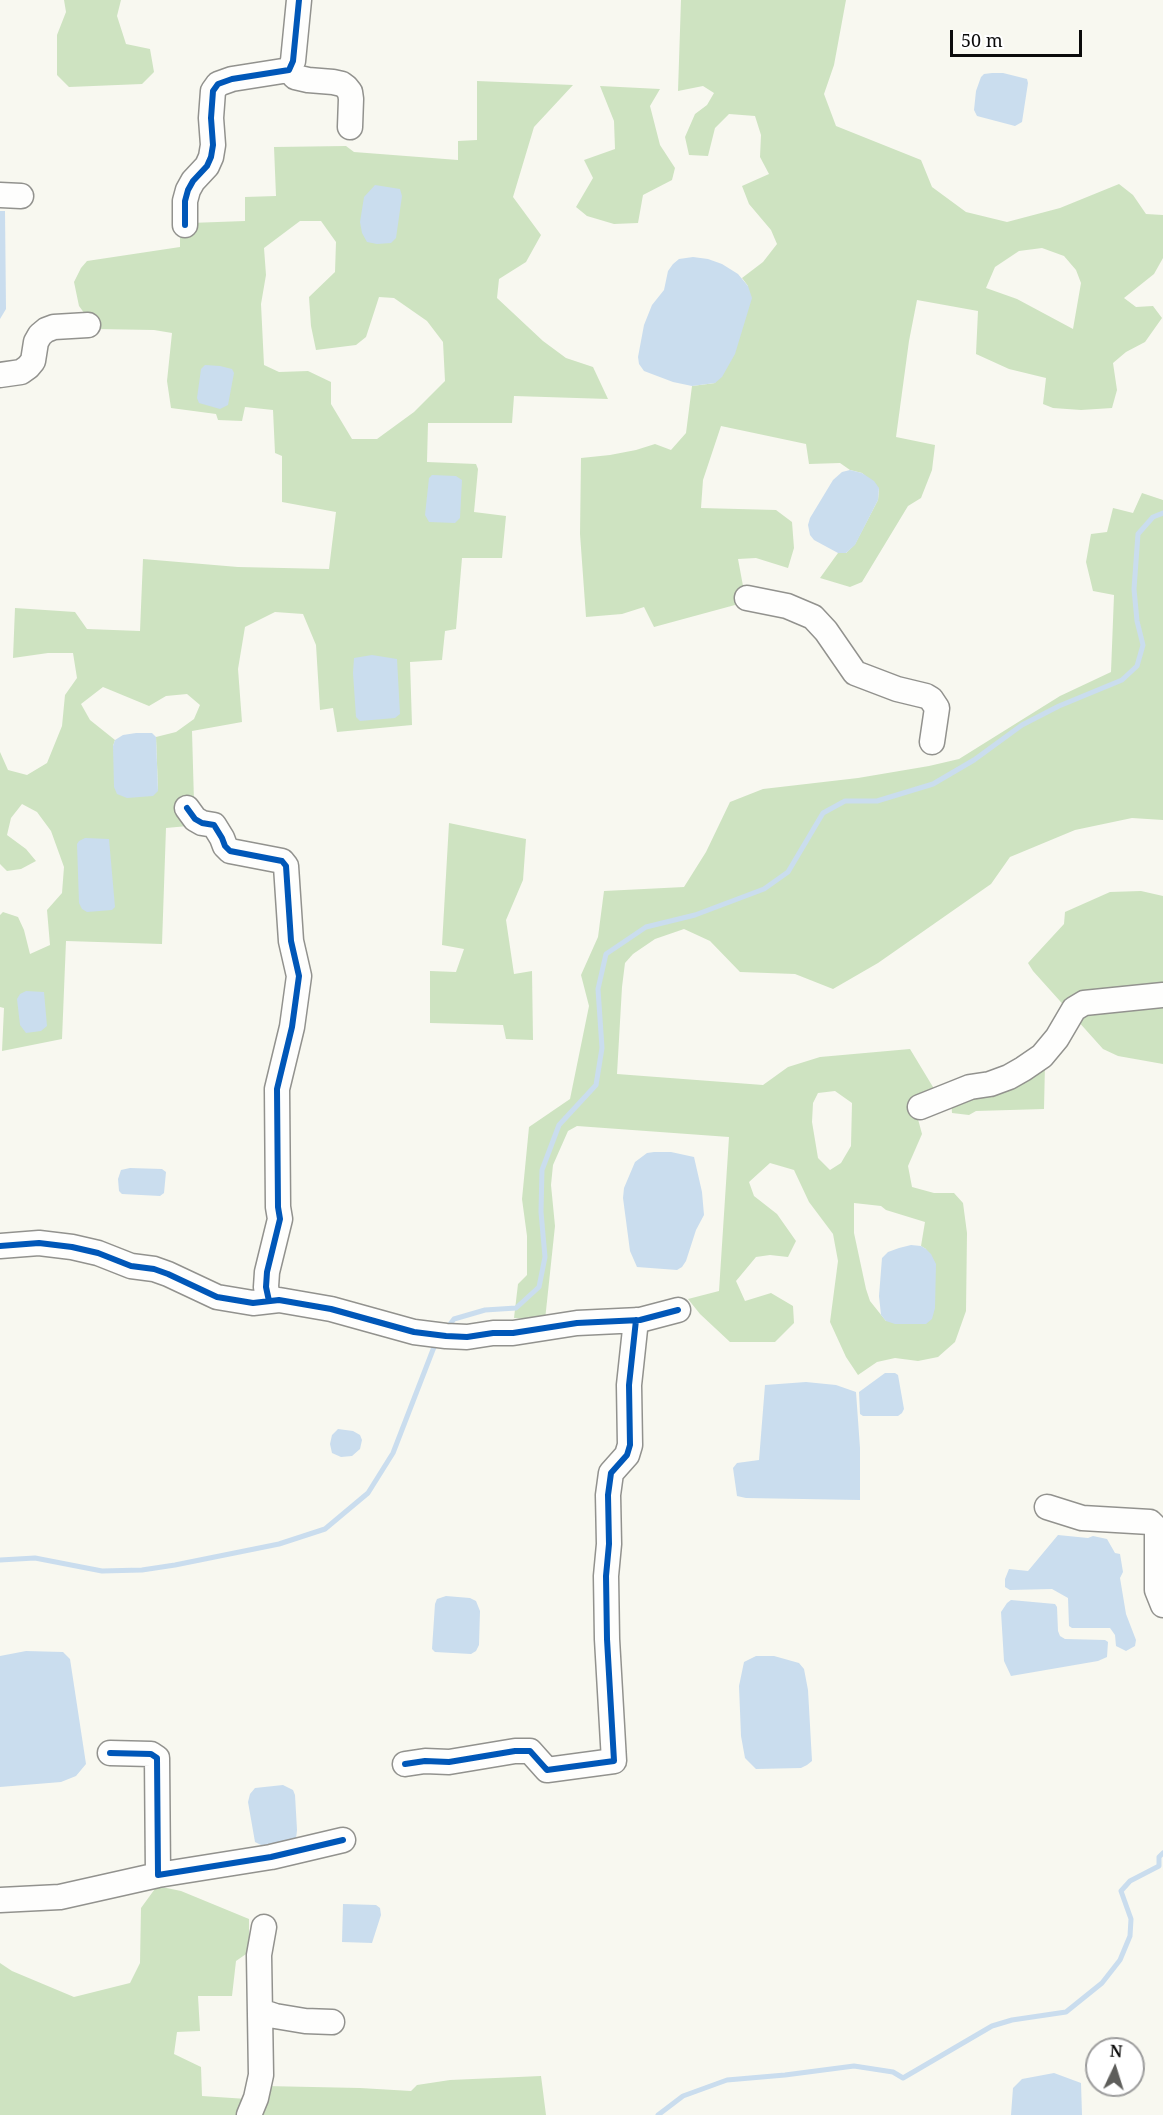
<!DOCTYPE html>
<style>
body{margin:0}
#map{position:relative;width:1163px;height:2115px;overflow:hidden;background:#f8f8f0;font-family:"Noto Serif",serif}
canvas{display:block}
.north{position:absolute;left:1085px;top:2037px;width:60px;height:60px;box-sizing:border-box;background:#fff;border:2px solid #9d9d9d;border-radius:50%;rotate:4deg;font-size:16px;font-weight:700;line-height:24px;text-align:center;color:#0b0b0b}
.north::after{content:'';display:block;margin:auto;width:21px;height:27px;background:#5e5e5b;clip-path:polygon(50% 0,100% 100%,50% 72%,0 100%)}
.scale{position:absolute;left:950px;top:30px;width:132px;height:27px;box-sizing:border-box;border:3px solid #0b0b0b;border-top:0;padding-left:8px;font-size:18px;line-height:21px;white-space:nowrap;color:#0b0b0b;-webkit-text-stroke:4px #fff;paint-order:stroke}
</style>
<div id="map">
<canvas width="1163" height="2115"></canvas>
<div class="north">N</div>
<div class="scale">50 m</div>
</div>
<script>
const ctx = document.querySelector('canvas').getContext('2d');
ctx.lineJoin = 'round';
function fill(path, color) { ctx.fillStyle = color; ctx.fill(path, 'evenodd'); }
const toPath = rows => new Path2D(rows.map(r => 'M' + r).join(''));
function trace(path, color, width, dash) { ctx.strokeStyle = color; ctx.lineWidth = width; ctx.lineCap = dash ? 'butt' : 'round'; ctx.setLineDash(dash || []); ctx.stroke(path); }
const forest = toPath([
 [64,0,121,0,117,16,126,44,150,49,154,72,142,84,69,87,57,75,57,35,66,12],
 [681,0,846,0,834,65,824,94,836,126,921,160,932,187,966,212,1007,222,1060,208,1119,184,1133,195,1146,214,1163,215,1163,258,1154,274,1124,298,1136,307,1153,306,1162,318,1145,342,1126,352,1113,363,1117,390,1112,408,1081,410,1053,408,1043,404,1046,378,1009,369,976,354,978,311,917,300,909,341,896,437,935,445,932,470,921,498,908,506,862,582,850,587,820,578,838,553,846,553,855,544,878,500,879,489,862,473,850,470,840,463,809,464,806,444,721,426,703,480,701,508,776,510,792,522,794,548,788,568,756,558,738,559,746,602,654,627,644,607,622,614,586,617,580,534,581,458,610,455,636,450,655,444,671,450,686,433,692,386,715,383,748,286,742,278,763,262,777,244,771,230,749,204,742,186,769,174,760,157,761,135,755,116,729,114,715,128,708,156,689,155,685,137,695,114,707,105,714,93,703,86,678,91],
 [1042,248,1064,256,1076,270,1081,283,1073,329,1017,299,986,288,995,267,1019,251],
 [477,81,573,85,534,127,513,197,541,235,526,262,499,279,497,298,543,341,566,358,593,367,608,399,514,396,512,423,428,423,427,462,476,464,478,469,474,512,506,516,502,558,462,558,456,629,445,631,442,660,410,662,412,725,337,732,333,708,320,710,316,645,303,614,275,612,245,627,238,669,242,722,192,731,194,802,188,826,166,828,162,944,66,941,62,1039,2,1051,4,1008,0,1007,0,915,3,912,18,917,24,930,30,954,50,945,47,910,62,893,64,867,51,831,37,812,22,804,11,818,7,835,26,849,36,861,21,869,7,871,0,864,0,752,8,770,27,775,47,763,62,726,65,695,77,678,73,653,48,653,13,658,15,608,75,612,87,629,140,631,143,559,238,567,329,569,336,512,282,502,282,456,275,453,273,410,245,407,242,421,218,420,216,414,171,408,167,381,172,333,154,330,96,329,79,306,74,282,81,268,87,261,180,247,180,229,190,223,245,221,245,197,276,196,274,147,346,146,354,152,458,160,458,141,477,140],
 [300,221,321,221,336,242,335,272,309,297,311,326,316,350,356,345,366,337,379,297,394,298,427,321,443,342,445,381,414,412,377,439,352,439,331,404,331,382,308,371,279,372,264,365,261,304,266,275,264,248],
 [103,687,149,706,166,696,187,694,200,705,194,719,176,732,156,737,158,790,113,746,115,740,90,720,81,704],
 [600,86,660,89,650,106,660,145,675,168,672,180,643,195,638,223,614,224,587,216,576,207,593,178,584,160,615,149,614,121],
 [1142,493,1163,500,1163,820,1132,818,1075,830,1010,857,991,884,878,963,833,989,795,974,740,972,710,941,684,929,655,939,633,954,625,963,622,987,617,1074,763,1085,788,1067,820,1057,910,1049,936,1092,915,1108,922,1134,908,1166,912,1187,934,1193,954,1193,963,1203,967,1233,966,1311,955,1342,938,1357,918,1361,895,1358,877,1362,858,1375,846,1357,830,1322,838,1261,833,1234,809,1202,794,1170,770,1163,749,1182,754,1196,777,1214,796,1241,788,1257,770,1255,756,1257,736,1281,745,1301,771,1293,793,1306,794,1323,775,1342,730,1342,700,1314,688,1299,719,1291,729,1137,577,1126,568,1131,553,1165,551,1185,555,1226,545,1320,514,1318,518,1284,527,1275,527,1236,522,1199,529,1127,570,1099,589,1006,581,975,598,937,604,891,684,887,706,852,730,802,763,789,858,778,929,766,959,759,1060,696,1111,672,1114,595,1093,591,1086,562,1091,534,1107,532,1113,508,1133,513],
 [835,1091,852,1103,851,1146,841,1163,830,1170,818,1158,812,1122,813,1103,818,1093],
 [854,1203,881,1206,886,1210,925,1222,921,1246,926,1249,886,1321,870,1301,866,1289,854,1233],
 [449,823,526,839,523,880,506,920,514,974,532,971,533,1040,506,1039,503,1025,430,1023,430,971,456,972,464,949,442,945],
 [1141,891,1163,896,1163,1064,1118,1056,1103,1049,1033,971,1028,963,1064,924,1065,912,1110,892],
 [1045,1064,1044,1109,976,1111,969,1115,952,1113,951,1100],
 [157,1886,181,1891,249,1919,249,1952,236,1961,232,1996,198,1996,200,2031,177,2032,174,2054,201,2067,202,2096,247,2099,265,2086,360,2088,411,2091,417,2085,450,2080,541,2076,546,2115,0,2115,0,1963,12,1971,74,1997,130,1983,140,1963,141,1908]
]);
const water = toPath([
 [992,73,1003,73,1027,79,1028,83,1022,122,1015,126,977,116,974,110,976,91,981,77,984,74],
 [375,185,400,189,402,196,396,238,391,243,377,244,367,242,362,233,360,222,364,197],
 [0,211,5,211,6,309,0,319],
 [693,257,708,259,722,264,738,274,748,286,752,298,735,354,722,377,715,383,692,386,673,382,644,371,639,364,638,357,644,325,652,305,664,290,668,271,673,264,679,259],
 [205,365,220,366,232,369,234,373,228,405,220,409,199,403,197,398,201,369],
 [850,470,862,473,874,481,879,488,878,500,855,545,846,553,838,553,814,540,810,535,808,525,810,518,833,480,842,472],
 [432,475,456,476,462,480,460,518,455,523,429,522,425,515,429,478],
 [372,655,397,659,400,714,395,718,360,721,356,717,353,673,354,658],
 [136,733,152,733,156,737,158,791,153,796,127,798,117,794,114,787,113,746,115,740,123,735],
 [85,838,109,839,115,907,112,910,87,912,82,909,79,903,77,844,79,841],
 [26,991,44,992,47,1026,41,1031,26,1033,20,1025,17,999,20,994],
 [654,1152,671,1152,694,1157,702,1192,704,1215,696,1230,686,1261,682,1267,677,1270,637,1267,630,1251,623,1198,624,1188,635,1162,647,1153],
 [130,1168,162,1169,166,1172,164,1193,160,1196,122,1194,119,1191,118,1179,121,1170],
 [911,1245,921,1246,926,1249,931,1254,936,1264,935,1308,932,1319,926,1324,895,1324,886,1321,881,1315,879,1296,882,1258,888,1252,899,1248],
 [885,1373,895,1373,898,1375,904,1409,902,1413,898,1416,863,1416,860,1414,859,1392],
 [806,1382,836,1385,856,1392,860,1448,860,1500,746,1498,737,1496,733,1468,737,1463,759,1460,765,1385],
 [338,1429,353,1431,360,1435,362,1440,360,1449,352,1456,341,1457,332,1453,330,1444,332,1435],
 [1058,1535,1088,1538,1093,1536,1107,1539,1115,1553,1120,1554,1123,1572,1120,1578,1126,1614,1136,1640,1135,1646,1126,1651,1116,1646,1115,1635,1110,1628,1072,1628,1069,1626,1068,1598,1052,1589,1010,1590,1005,1587,1005,1579,1009,1569,1028,1571],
 [446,1596,470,1598,476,1601,480,1611,479,1645,476,1651,471,1654,435,1652,432,1649,435,1604,437,1599],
 [1011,1600,1055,1604,1057,1607,1058,1631,1060,1636,1065,1639,1105,1640,1108,1642,1107,1657,1098,1661,1011,1676,1004,1661,1001,1612,1007,1603],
 [26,1651,63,1652,70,1659,86,1764,76,1776,61,1782,0,1787,0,1656],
 [756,1656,774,1656,799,1663,804,1669,808,1690,812,1761,807,1765,801,1768,756,1769,745,1758,741,1736,739,1686,744,1662],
 [283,1785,293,1790,295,1795,297,1830,296,1839,291,1842,263,1846,255,1842,248,1802,250,1794,255,1788],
 [343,1904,376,1905,380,1908,381,1915,372,1943,342,1942],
 [1054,2073,1081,2083,1082,2115,1011,2115,1013,2088,1022,2079]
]);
const stream = toPath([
 [447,1328,454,1319,485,1310,516,1308,539,1287,545,1257,541,1212,542,1170,559,1125,596,1085,602,1048,598,989,606,954,646,927,695,915,764,889,788,872,823,813,845,801,877,801,933,784,974,760,1022,725,1059,706,1122,680,1137,666,1143,645,1137,621,1134,589,1138,534,1153,517,1163,513],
 [0,1560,35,1558,102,1571,142,1570,175,1565,279,1544,325,1529,368,1493,393,1453,434,1347,438,1341],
 [658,2115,683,2096,727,2080,785,2075,854,2066,893,2072,903,2078,992,2026,1012,2020,1066,2012,1102,1983,1120,1960,1130,1936,1131,1919,1121,1891,1130,1881,1159,1866,1159,1857,1163,1853]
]);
const minor = toPath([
 [289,70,295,77,308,80,333,82,342,84,346,87,350,92,351,99,350,127],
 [0,195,21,196],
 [185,225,185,201,188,190,193,181,207,166,211,157,213,145,211,118,213,91,218,84,232,79,289,70,293,61,299,0],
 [0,375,21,372,28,367,33,361,36,342,40,335,46,330,54,327,88,325],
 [747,598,787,606,813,617,826,631,855,673,897,689,926,696,931,699,937,708,932,742],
 [187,808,195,819,202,823,214,825,222,838,225,846,230,851,282,861,286,866,291,941,299,976,292,1027,277,1089,278,1207,280,1219,267,1272,266,1287,269,1301],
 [920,1107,970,1087,990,1084,1009,1077,1023,1069,1042,1056,1057,1038,1074,1009,1084,1003,1163,995],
 [0,1246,39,1243,72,1247,98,1253,131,1266,154,1269,168,1274,217,1297,253,1303,279,1300,331,1309,414,1332,446,1336,467,1337,493,1333,513,1333,577,1323,640,1320,678,1310],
 [1047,1507,1082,1518,1150,1522,1157,1529,1157,1590,1163,1605],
 [110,1753,151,1754,157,1758,158,1875,271,1857,343,1840],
 [405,1764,425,1761,449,1762,515,1751,530,1751,547,1770,614,1761,607,1639,606,1576,609,1544,608,1495,611,1473,627,1455,630,1445,629,1385,636,1320],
 [0,1900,60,1897,158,1875],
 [260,2011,275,2016,305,2021,332,2022],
 [249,2115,256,2098,261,2075,259,1955,264,1927]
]);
const cycleway = toPath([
 [185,225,185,201,188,190,193,181,207,166,211,157,213,145,211,118,213,91,218,84,232,79,289,70,293,61,299,0],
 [187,808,195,819,202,823,214,825,222,838,225,846,230,851,282,861,286,866,291,941,299,976,292,1027,277,1089,278,1207,280,1219,267,1272,266,1287,269,1301],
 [0,1246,39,1243,72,1247,98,1253,131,1266,154,1269,168,1274,217,1297,253,1303,279,1300,331,1309,414,1332,446,1336,467,1337,493,1333,513,1333,577,1323,640,1320,678,1310],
 [110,1753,151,1754,157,1758,158,1875,271,1857,343,1840],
 [405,1764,425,1761,449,1762,515,1751,530,1751,547,1770,614,1761,607,1639,606,1576,609,1544,608,1495,611,1473,627,1455,630,1445,629,1385,636,1320]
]);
fill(forest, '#cee3c1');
fill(water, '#caddee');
trace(stream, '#caddee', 5);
trace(minor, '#92928e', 27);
trace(minor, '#fefefd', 24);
trace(cycleway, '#0057b8', 6);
</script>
